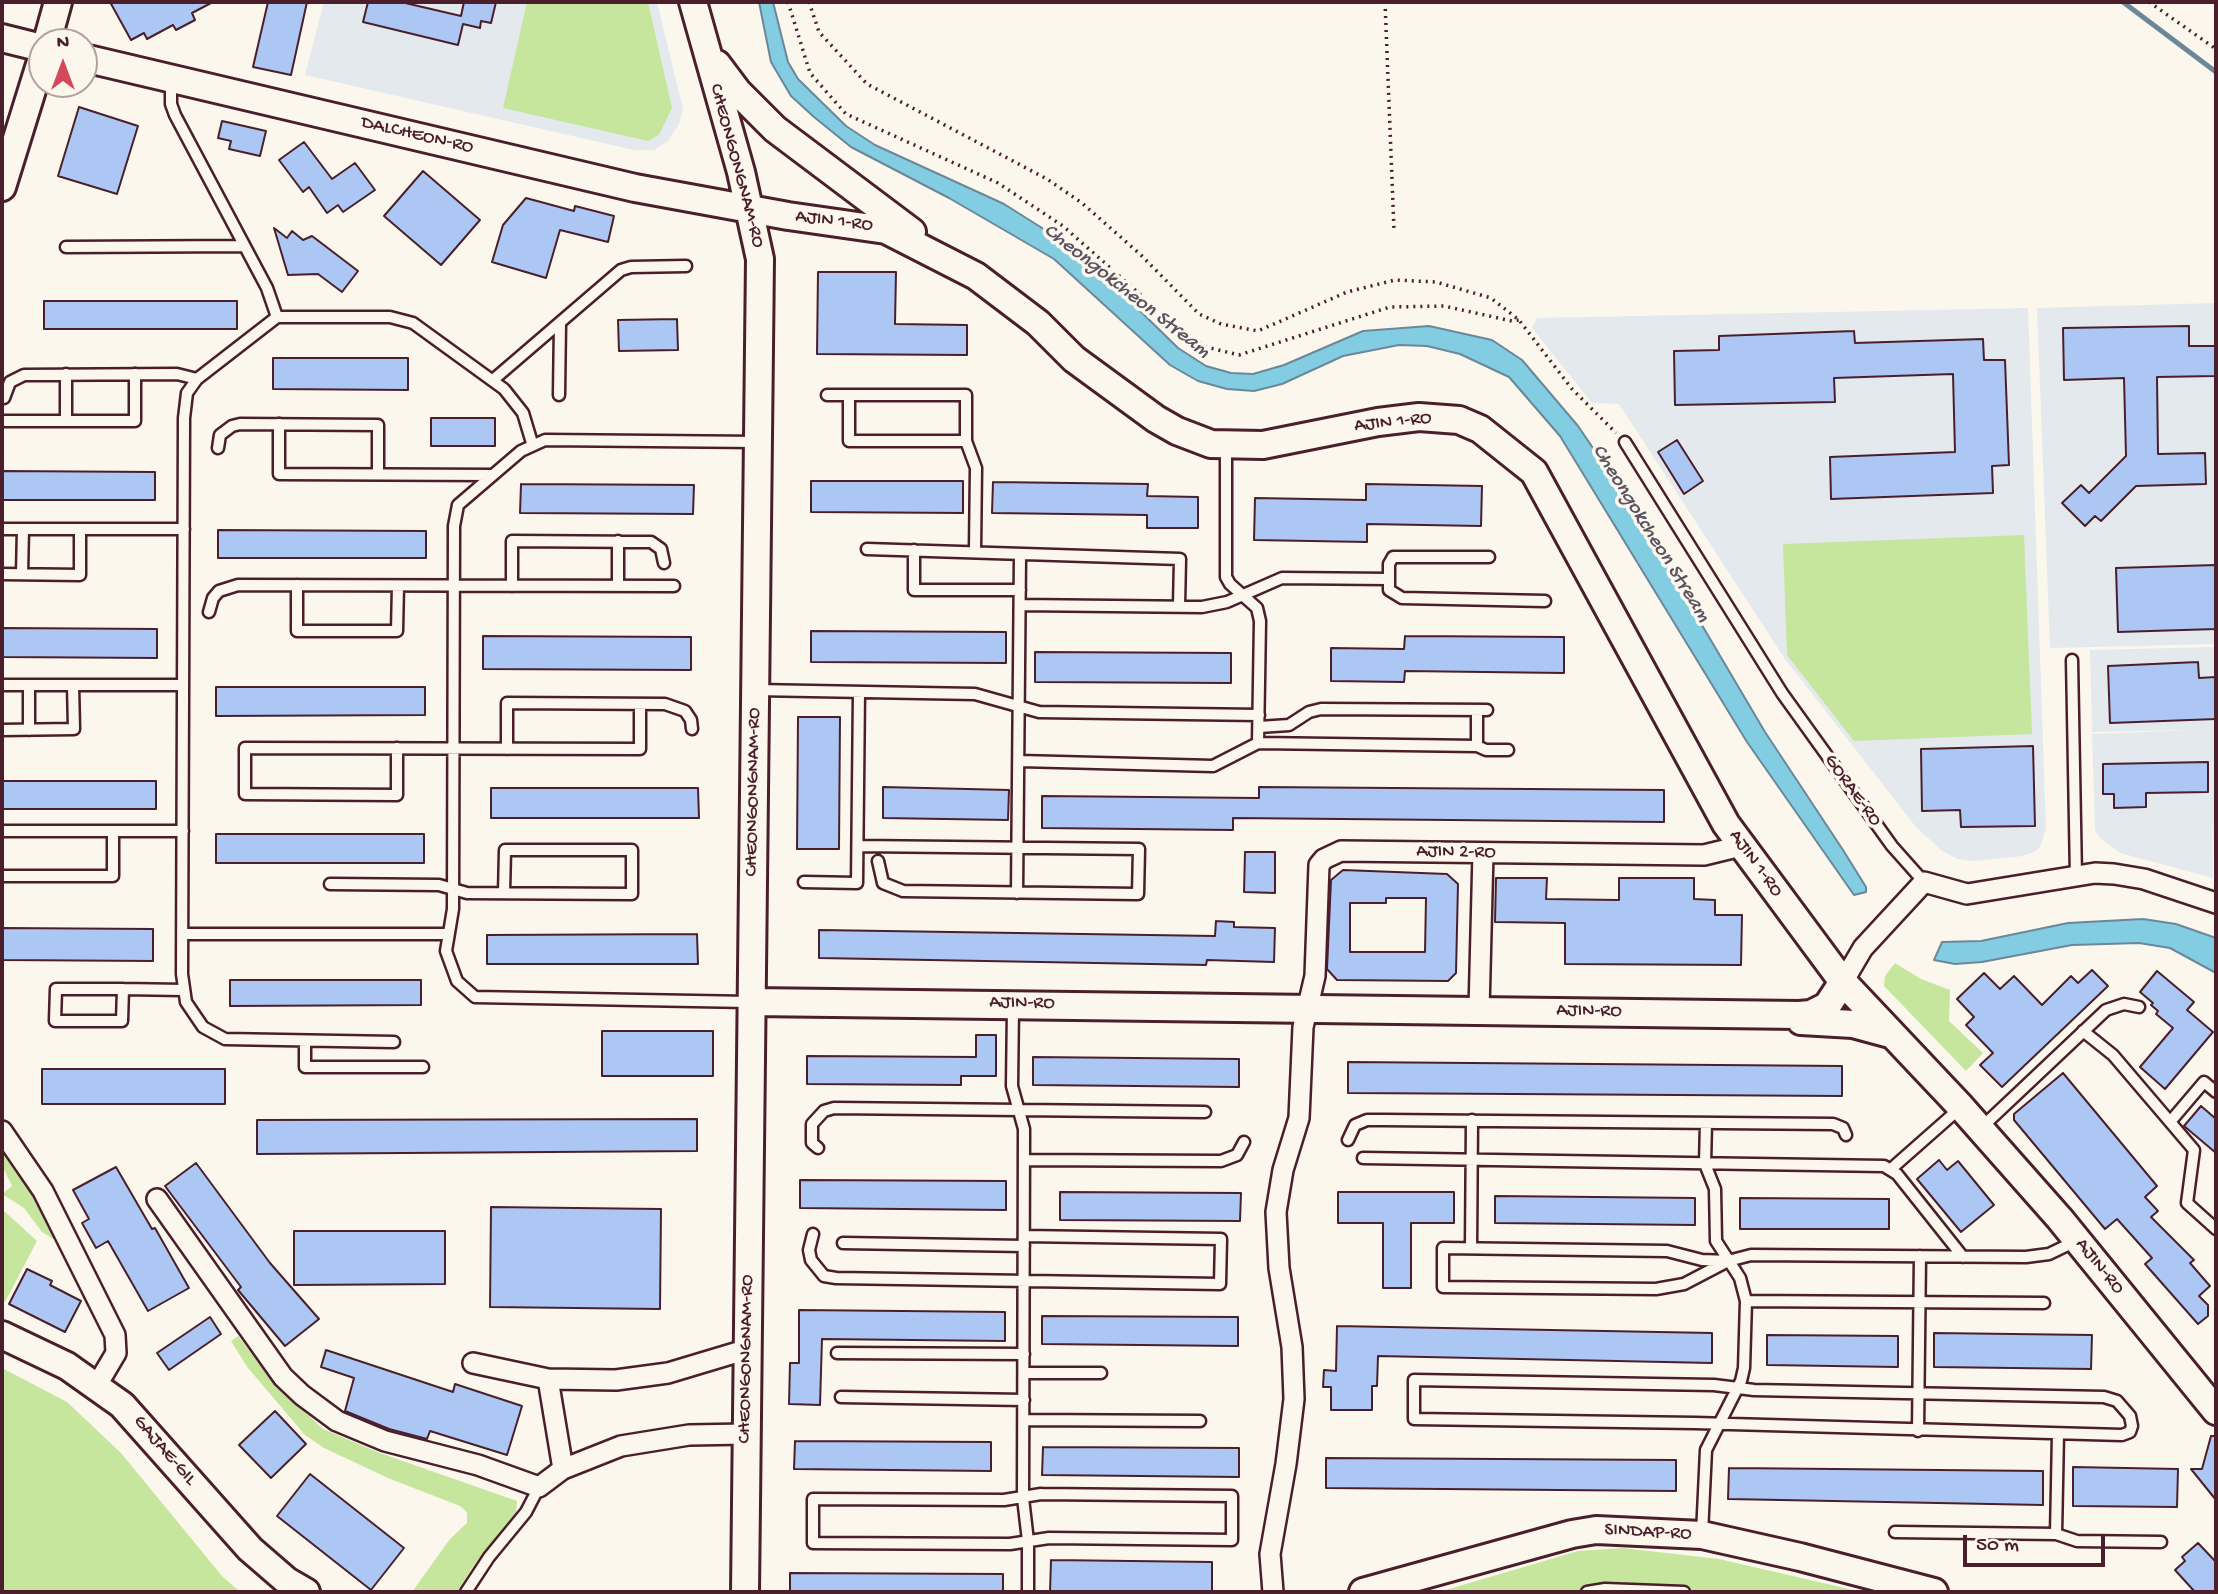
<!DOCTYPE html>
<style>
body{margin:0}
#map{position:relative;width:2218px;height:1594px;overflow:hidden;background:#fbf7ec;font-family:"Gochi Hand",sans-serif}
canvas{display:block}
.frame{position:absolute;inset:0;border:4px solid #4a1f2b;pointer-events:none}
.north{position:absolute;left:28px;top:28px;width:70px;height:70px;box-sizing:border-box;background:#fbf7ec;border:2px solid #b4a19f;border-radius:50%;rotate:0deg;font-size:19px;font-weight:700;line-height:28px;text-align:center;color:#4a1f2b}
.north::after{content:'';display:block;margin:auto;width:24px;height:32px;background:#d1495b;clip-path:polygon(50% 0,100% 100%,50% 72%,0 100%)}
.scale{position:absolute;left:1963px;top:1535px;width:142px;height:32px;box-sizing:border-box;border:4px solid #4a1f2b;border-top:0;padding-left:9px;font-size:21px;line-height:24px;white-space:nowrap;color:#4a1f2b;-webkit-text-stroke:5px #fbf7ec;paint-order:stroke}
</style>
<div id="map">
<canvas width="2218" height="1594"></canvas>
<div class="frame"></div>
<div class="north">N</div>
<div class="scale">50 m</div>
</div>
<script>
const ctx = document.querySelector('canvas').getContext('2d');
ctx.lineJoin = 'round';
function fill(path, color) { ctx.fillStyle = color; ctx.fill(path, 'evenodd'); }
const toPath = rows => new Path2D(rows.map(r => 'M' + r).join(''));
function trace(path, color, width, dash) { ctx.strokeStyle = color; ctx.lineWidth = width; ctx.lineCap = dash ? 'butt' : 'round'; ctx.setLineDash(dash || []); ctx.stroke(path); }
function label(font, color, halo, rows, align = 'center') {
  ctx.font = font + ' "Gochi Hand",sans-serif'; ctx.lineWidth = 7; ctx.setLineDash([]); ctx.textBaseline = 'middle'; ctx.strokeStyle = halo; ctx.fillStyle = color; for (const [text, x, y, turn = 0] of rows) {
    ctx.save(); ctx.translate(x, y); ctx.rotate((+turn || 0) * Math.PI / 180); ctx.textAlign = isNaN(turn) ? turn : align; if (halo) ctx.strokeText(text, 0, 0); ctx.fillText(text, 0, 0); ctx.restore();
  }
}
const built = toPath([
 [324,2,657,2,683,109,679,124,668,141,654,150,634,150,305,75],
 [2216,303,2216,644,2050,648,2037,308],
 [2028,308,2046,829,2040,847,2034,852,2023,856,1974,861,1958,859,1942,851,1916,827,1785,659,1619,404,1592,403,1532,328,1537,318],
 [2216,647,2216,880,2212,820,2213,878,2120,853,2099,837,2095,830,2092,734,2192,730,2092,732,2090,650]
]);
const green = toPath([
 [527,2,648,2,672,108,659,135,648,141,503,108],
 [2024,535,2032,734,1854,741,1787,655,1783,544],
 [1895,963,1921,979,1950,990,1949,1021,1983,1053,1966,1071,1884,986,1885,976],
 [2,1149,34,1191,57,1237,53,1239,42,1232,24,1208,2,1194,12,1186,2,1166],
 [2,1209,37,1241,5,1302,2,1300],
 [238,1336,270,1378,323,1429,380,1453,517,1501,516,1512,472,1568,457,1592,412,1592,450,1539,467,1523,467,1512,460,1506,388,1478,324,1448,305,1435,248,1368,231,1341],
 [2,1368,67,1402,121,1453,222,1576,240,1592,2,1592],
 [1622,1548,1719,1559,1862,1592,1439,1592,1578,1551]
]);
const water = toPath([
 [759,2,773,2,788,62,798,79,846,126,875,145,1004,204,1050,233,1085,257,1178,348,1206,366,1231,373,1253,374,1284,365,1363,331,1429,326,1492,340,1522,360,1578,426,1627,498,1765,732,1843,850,1866,887,1866,892,1854,895,1747,742,1560,436,1509,377,1460,354,1427,346,1399,345,1343,356,1282,384,1254,391,1227,389,1198,381,1170,365,1054,259,949,198,851,147,814,117,791,96,771,62,759,2],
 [2143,919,2176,924,2216,938,2216,973,2170,948,2139,943,2072,945,1982,962,1955,964,1934,960,1942,942,1981,941,2068,923,2143,919]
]);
const stream = toPath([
 [2123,2,2216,72]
]);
const building = toPath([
 [110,2,213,2,192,13,195,20,176,30,173,25,147,39,144,33,131,40,110,2],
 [268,2,307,2,291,75,253,67,268,2],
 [368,2,401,2,461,16,464,2,496,2,491,23,481,21,480,28,463,24,458,45,363,22,368,2],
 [79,107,138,126,117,194,58,176,79,107],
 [222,121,266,131,260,156,229,149,231,141,218,138,222,121],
 [304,142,332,179,355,163,375,190,343,212,338,205,327,213,309,187,303,192,279,160,304,142],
 [423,171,480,220,441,265,384,216,423,171],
 [526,198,574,211,575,206,614,216,608,242,560,230,546,278,492,262,503,225,526,198],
 [274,228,287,238,292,231,303,240,312,236,358,271,342,292,318,274,288,275,274,228],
 [818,272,896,272,895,324,967,325,967,355,817,354,818,272],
 [44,301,237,301,237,329,44,329,44,301],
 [677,319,678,350,619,351,618,320,677,319],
 [2189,326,2189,346,2216,346,2216,376,2157,377,2158,454,2205,453,2206,484,2136,486,2101,521,2095,516,2085,526,2062,503,2081,485,2089,493,2126,456,2124,378,2064,380,2063,328,2189,326],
 [1854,331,1855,343,1983,339,1984,360,2005,360,2009,465,1992,466,1993,493,1831,499,1830,457,1955,452,1953,374,1834,378,1835,402,1675,405,1674,351,1719,350,1719,336,1854,331],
 [273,358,408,358,408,390,273,389,273,358],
 [431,418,495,418,495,446,431,446,431,418],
 [1677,440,1703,481,1684,494,1658,452,1677,440],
 [2,471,155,472,155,500,2,500,2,471],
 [811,481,963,481,963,513,811,512,811,481],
 [993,482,1148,484,1147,496,1198,497,1198,528,1147,528,1147,515,992,513,993,482],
 [521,484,694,485,693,514,520,513,521,484],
 [1366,484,1482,486,1481,526,1367,524,1367,542,1254,540,1255,498,1366,500,1366,484],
 [218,530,426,531,426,558,218,558,218,530],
 [2216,565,2216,629,2118,632,2116,568,2216,565],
 [2,628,157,629,157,658,2,657,2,628],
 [811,631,1006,632,1006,663,811,662,811,631],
 [483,636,691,637,691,670,483,669,483,636],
 [1405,636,1564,637,1564,673,1405,671,1404,682,1331,681,1331,648,1404,649,1405,636],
 [1035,652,1231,653,1231,683,1035,682,1035,652],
 [2198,662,2199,678,2216,677,2216,719,2110,723,2108,666,2198,662],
 [216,687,425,687,425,715,216,716,216,687],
 [798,717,840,717,839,849,797,849,798,717],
 [2033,746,2035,826,1961,827,1960,810,1922,811,1921,749,2033,746],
 [2208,762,2208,792,2146,793,2146,807,2114,808,2114,794,2103,794,2103,764,2208,762],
 [2,781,156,781,156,809,2,809,2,781],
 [883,787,1009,790,1008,820,883,818,883,787],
 [1259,787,1664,790,1664,822,1233,818,1233,830,1042,828,1042,796,1259,798,1259,787],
 [491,788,698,788,699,818,491,818,491,788],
 [216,834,424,834,424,863,216,863,216,834],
 [1245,852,1275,852,1275,893,1244,892,1245,852],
 [1343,870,1447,874,1458,884,1456,973,1448,981,1337,980,1327,969,1331,880,1343,870],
 [1386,898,1426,898,1425,952,1350,952,1350,903,1386,903,1386,898],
 [1496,878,1547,878,1546,899,1619,900,1619,878,1694,878,1694,899,1715,900,1715,915,1742,915,1741,965,1565,964,1565,923,1495,922,1496,878],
 [1216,921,1234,922,1234,927,1275,928,1274,962,1207,960,1206,965,819,958,819,930,1215,936,1216,921],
 [2,928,153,929,153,961,2,960,2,928],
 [697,934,698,964,487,964,487,935,697,934],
 [2092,970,2108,986,2002,1087,1980,1065,1993,1053,1966,1025,1974,1017,1957,999,1984,973,2000,989,2014,976,2042,1005,2071,976,2078,983,2092,970],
 [2157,971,2194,1002,2187,1010,2213,1032,2165,1089,2140,1067,2173,1028,2156,1014,2158,1011,2151,1005,2153,1003,2140,992,2157,971],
 [230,980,421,980,421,1005,230,1006,230,980],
 [602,1031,713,1031,713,1076,602,1076,602,1031],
 [976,1035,996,1035,996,1076,961,1076,961,1085,807,1084,807,1056,976,1057,976,1035],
 [1033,1057,1239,1059,1239,1087,1033,1085,1033,1057],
 [1348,1062,1842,1066,1842,1096,1348,1093,1348,1062],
 [42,1069,225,1069,225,1104,42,1104,42,1069],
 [2063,1073,2157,1186,2145,1197,2158,1211,2151,1217,2194,1260,2190,1263,2210,1286,2199,1296,2208,1305,2208,1316,2198,1324,2145,1264,2152,1258,2117,1219,2105,1229,2014,1120,2014,1114,2063,1073],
 [2201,1106,2216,1119,2216,1153,2184,1126,2201,1106],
 [697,1119,697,1151,257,1154,257,1120,697,1119],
 [1939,1160,1947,1170,1958,1161,1994,1205,1961,1232,1917,1179,1939,1160],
 [196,1163,270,1263,319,1319,285,1346,238,1290,241,1287,165,1186,196,1163],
 [116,1167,152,1229,155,1228,189,1288,148,1311,108,1241,96,1248,82,1223,89,1219,73,1190,116,1167],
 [800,1180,1006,1181,1006,1210,800,1208,800,1180],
 [1060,1192,1241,1193,1240,1221,1060,1220,1060,1192],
 [1338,1192,1454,1192,1454,1223,1411,1223,1411,1288,1383,1288,1383,1223,1338,1223,1338,1192],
 [1495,1196,1695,1198,1695,1225,1495,1223,1495,1196],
 [1740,1198,1889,1199,1889,1229,1740,1229,1740,1198],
 [491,1207,661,1209,660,1309,490,1307,491,1207],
 [294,1231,445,1231,445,1284,294,1285,294,1231],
 [27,1269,52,1281,50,1285,81,1301,65,1332,9,1304,27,1269],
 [799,1310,1005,1312,1005,1341,822,1339,820,1405,789,1404,790,1363,799,1363,799,1310],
 [1042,1316,1238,1317,1238,1346,1042,1344,1042,1316],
 [210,1317,221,1334,169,1370,157,1353,210,1317],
 [1337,1326,1712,1333,1712,1363,1378,1356,1377,1386,1372,1386,1372,1410,1331,1410,1331,1387,1323,1387,1324,1370,1336,1371,1337,1326],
 [1934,1333,2092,1335,2091,1369,1934,1367,1934,1333],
 [1767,1335,1898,1336,1898,1367,1767,1365,1767,1335],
 [326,1350,453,1392,455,1384,522,1406,507,1455,430,1431,427,1439,389,1429,345,1411,354,1378,321,1367,326,1350],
 [275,1411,306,1444,271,1478,239,1445,275,1411],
 [2211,1436,2216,1436,2216,1500,2191,1469,2202,1469,2211,1436],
 [795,1441,991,1442,991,1471,794,1469,795,1441],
 [1043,1447,1239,1448,1239,1477,1042,1475,1043,1447],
 [1326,1458,1676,1460,1676,1491,1326,1488,1326,1458],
 [2073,1467,2178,1469,2177,1507,2073,1506,2073,1467],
 [1729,1468,2043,1471,2043,1505,1728,1499,1729,1468],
 [310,1474,404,1548,371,1590,277,1516,310,1474],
 [2198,1543,2216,1562,2216,1592,2195,1592,2175,1570,2185,1561,2182,1557,2198,1543],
 [1051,1560,1212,1562,1212,1592,1050,1592,1051,1560],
 [790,1573,1003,1574,1003,1592,790,1592,790,1573]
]);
const path = toPath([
 [788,2,810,73,846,114,998,183,1063,226,1170,321,1206,347,1239,355,1390,307,1444,306,1512,321,1519,320],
 [809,2,819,32,867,84,1047,179,1082,203,1141,255,1199,314,1221,324,1258,331,1347,292,1395,280,1436,282,1491,298,1519,320,1572,389,1616,433],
 [1385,2,1394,230],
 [2149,2,2216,49]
]);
const lane = toPath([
 [171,79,171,104,175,115,267,288,277,317],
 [66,247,244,246],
 [493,380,621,270,631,267,686,266],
 [559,395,560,323],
 [827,395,966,395,966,441,976,468,975,550],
 [849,395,849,441,966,441],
 [4,398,10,382,24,375,177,374,197,379],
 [5,421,135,421,135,374],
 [66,421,66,374],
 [279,424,279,474,492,475],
 [1625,442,1782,693,1892,846,1924,882],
 [1226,446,1226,577,1230,584,1257,608,1260,621,1258,743],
 [218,448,220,435,232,426,240,424,378,425,378,474],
 [2,529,184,529],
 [618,541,618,586],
 [867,549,1180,559,1179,606],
 [914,550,914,590,1020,590],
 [1489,557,1393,557,1389,564,1389,590,1402,598,1545,601],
 [2,574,80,575,80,529],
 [22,574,23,529],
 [297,585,297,631,397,631,398,586],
 [512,586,512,541,651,542,661,549,664,563],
 [1020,605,1202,607,1227,602,1282,578,1388,579],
 [209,612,213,598,219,591,238,585,674,586],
 [2072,660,2076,877],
 [2,685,183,685],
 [29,685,29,730],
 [756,690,975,694,1039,712,1259,715],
 [1477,710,1477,746],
 [1259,727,1289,725,1309,712,1321,709,1487,710],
 [2,730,74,729,73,685],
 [397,748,397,795,245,794,245,748,640,749,640,704],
 [507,749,507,703,665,704,685,711,691,720,692,729],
 [1020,761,1213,766,1258,743,1477,746,1486,750,1508,750],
 [2,831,183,831],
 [858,846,1139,849,1138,894,903,891,883,883,878,861],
 [2,876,113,876,113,831],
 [804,882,857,883,859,692],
 [330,884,439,885,467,893,632,894,632,850,505,850,504,893],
 [1017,893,1020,555],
 [183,934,448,934],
 [123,989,122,1021,55,1021,56,989,123,989,183,990],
 [749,1002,475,997,457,981,446,951,453,909,454,526,458,505,521,451,545,440,758,442],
 [1013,1007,1012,1086,1024,1129,1023,1498,1028,1541,1028,1592],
 [2083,1031,2113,1055,2194,1150,2187,1203,2216,1229],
 [305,1042,305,1067,423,1067],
 [394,1042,225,1039,203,1027,186,1002,182,974,184,418,187,393,197,379,277,317,390,317,413,323,504,389,523,413,532,443],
 [2170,1122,2204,1082,2216,1092],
 [1981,1128,2106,1010,2124,1004,2139,1007],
 [1348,1140,1355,1125,1367,1120,1383,1120,1833,1124,1843,1128,1846,1135],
 [818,1148,812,1143,812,1124,824,1111,834,1108,1205,1112],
 [1363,1158,1884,1166,1897,1174,1963,1257],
 [1024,1160,1221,1161,1237,1155,1244,1142],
 [1891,1169,1959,1109],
 [813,1234,809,1250,811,1260,824,1276,836,1278,1220,1284,1221,1239,1024,1236],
 [843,1243,1024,1246],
 [1471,1248,1472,1120],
 [1728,1261,1702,1260,1667,1251,1443,1248,1443,1287,1656,1289,1684,1284,1728,1261,1751,1255,2026,1257,2049,1254,2076,1241],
 [1746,1301,2044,1303],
 [837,1353,1024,1354],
 [1024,1373,1101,1373],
 [1414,1380,1714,1385,1754,1390,2104,1397,2117,1401,2130,1416,2132,1426,2130,1432,2122,1435,1695,1423,1414,1419,1414,1380],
 [841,1397,1024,1400],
 [1024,1420,1200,1421],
 [1918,1431,1920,1256],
 [1041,1494,1232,1496,1232,1540,1049,1538,1010,1544,813,1543,813,1499,1004,1500,1041,1494],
 [1895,1532,2056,1534,2077,1541,2161,1542],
 [1702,1534,1706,1450,1741,1381,1744,1368,1746,1301,1740,1278,1716,1241,1715,1189,1705,1164,1706,1123],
 [2056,1534,2058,1434],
 [466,1592,489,1557,526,1512,539,1487],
 [1587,1592,1605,1589,1684,1592]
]);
const street = toPath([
 [1843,982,1863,948,1924,882,1967,894,2095,873,2114,874,2144,879,2216,903],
 [1479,1010,1483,853],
 [2,1131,43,1191,115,1335,116,1353,97,1385],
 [157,1199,283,1377,302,1395,337,1421,385,1441,478,1465,539,1487,563,1469,621,1446,689,1435,747,1434],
 [473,1363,548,1379,616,1380,668,1373,748,1349],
 [548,1379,563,1469],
 [1273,1592,1270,1554,1286,1464,1294,1399,1292,1347,1279,1268,1276,1212,1283,1170,1299,1118,1303,1027,1315,976,1319,865,1324,859,1341,851,1704,855,1741,846]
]);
const secondary = toPath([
 [693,2,741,172,760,259,745,1592],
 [2,38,42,48],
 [47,42,58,2],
 [84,58,635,188,788,216,886,230,976,276,1038,323,1074,359,1156,419,1177,431,1211,444,1263,445,1378,422,1419,417,1459,420,1480,429,1534,472,1726,824,1843,982,1961,1107,2060,1219,2216,1411],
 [717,64,738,92,775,129,912,232],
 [2,187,42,58],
 [752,1002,1799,1015,1811,1014,1827,1006,1843,982],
 [1801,1021,1853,1024,1890,1034],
 [2,1335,67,1366,122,1405,250,1549,287,1581,306,1592],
 [1363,1592,1572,1534,1596,1530,1702,1535,1800,1557,1934,1592]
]);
const streetNames = [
 ["DALCHEON-RO",417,136,13],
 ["CHEONGONGNAM-RO",736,166,75],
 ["AJIN 1-RO",834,222,7],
 ["AJIN 1-RO",1393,423,-6],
 ["GORAE-RO",1852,791,54],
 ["CHEONGONGNAM-RO",754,792,-89],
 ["AJIN 2-RO",1456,853,1],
 ["AJIN 1-RO",1755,864,54],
 ["AJIN-RO",1022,1004,1],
 ["AJIN-RO",1589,1012,1],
 ["AJIN-RO",2099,1267,51],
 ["CHEONGONGNAM-RO",747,1359,-89],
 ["GAJAE-GIL",164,1451,49],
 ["SINDAP-RO",1648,1533,3]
];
const waterNames = [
 ["Cheongokcheon Stream",1126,292,38],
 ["Cheongokcheon Stream",1650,534,58]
];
fill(built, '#e4e9ee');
fill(green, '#c6e69e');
fill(water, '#83cde3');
trace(water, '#6c8799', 2);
trace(stream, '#6c8799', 5);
fill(building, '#adc7f4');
trace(building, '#4a1f2b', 2);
trace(lane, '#4a1f2b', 15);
trace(street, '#4a1f2b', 24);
trace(secondary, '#4a1f2b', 32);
trace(path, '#4a1f2b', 3.5, [2, 5]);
trace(lane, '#fbf7ec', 10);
trace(street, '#fbf7ec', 19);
trace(secondary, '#fbf7ec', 26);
label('19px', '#4a1f2b', '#fbf7ec', streetNames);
label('italic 21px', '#5b5362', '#fbf7ec', waterNames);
</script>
